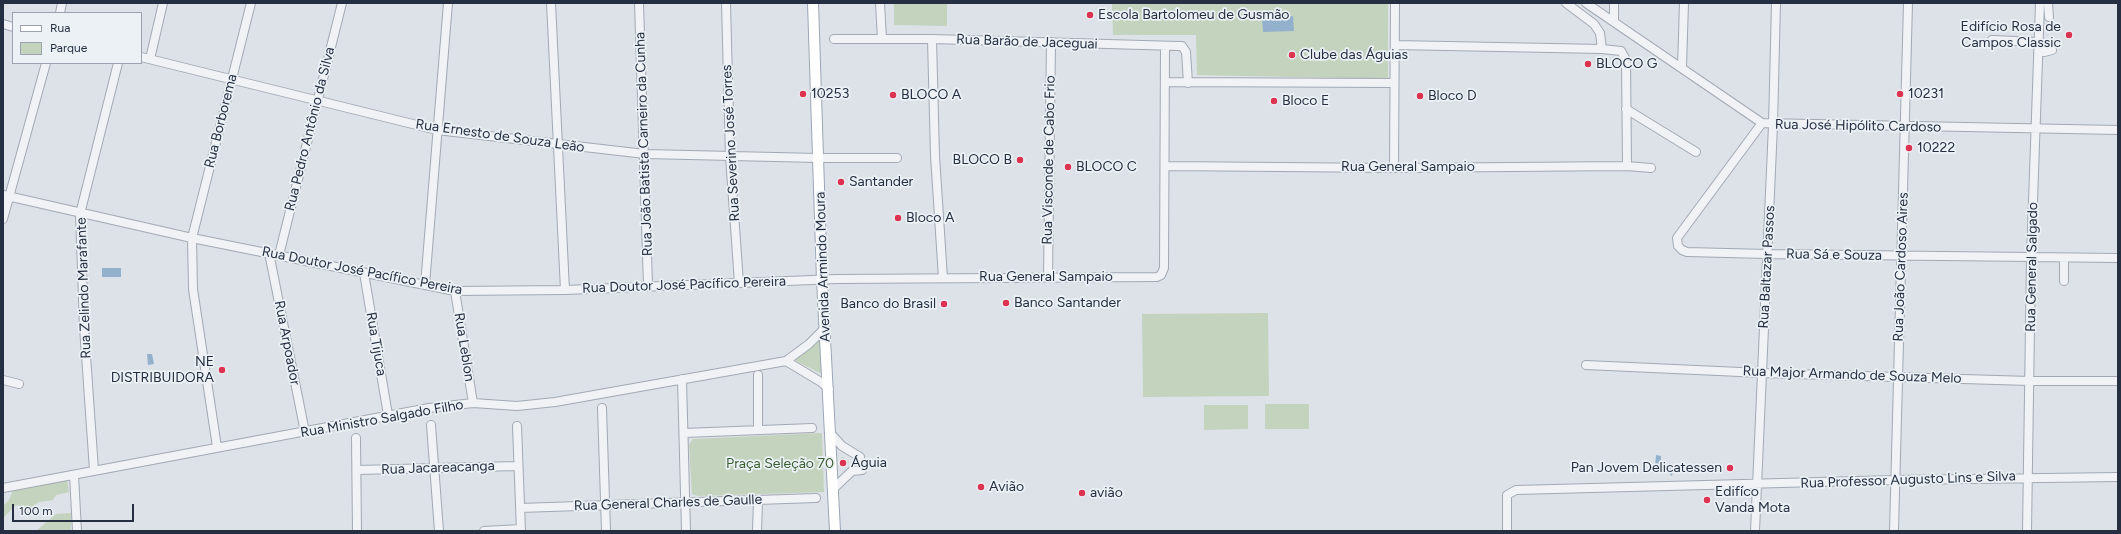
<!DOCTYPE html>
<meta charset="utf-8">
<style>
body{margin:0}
#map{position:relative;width:2121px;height:534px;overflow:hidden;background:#dde2e9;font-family:Figtree,sans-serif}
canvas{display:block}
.frame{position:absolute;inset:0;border:4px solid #252f41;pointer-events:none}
.legend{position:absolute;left:12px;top:12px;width:130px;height:52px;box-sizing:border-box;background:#ecf1f6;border:1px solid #9ca3ae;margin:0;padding:5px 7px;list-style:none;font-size:12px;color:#252f41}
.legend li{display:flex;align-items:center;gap:8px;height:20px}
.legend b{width:20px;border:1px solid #9ca3ae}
.scale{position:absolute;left:12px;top:504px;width:122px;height:18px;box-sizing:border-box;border:2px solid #252f41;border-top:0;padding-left:5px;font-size:12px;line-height:14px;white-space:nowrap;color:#252f41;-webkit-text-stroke:3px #ecf1f6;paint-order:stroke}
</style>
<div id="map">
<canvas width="2121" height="534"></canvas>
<div class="frame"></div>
<ul class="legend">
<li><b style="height:5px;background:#fff"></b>Rua</li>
<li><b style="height:11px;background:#c3d3bd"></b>Parque</li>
</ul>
<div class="scale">100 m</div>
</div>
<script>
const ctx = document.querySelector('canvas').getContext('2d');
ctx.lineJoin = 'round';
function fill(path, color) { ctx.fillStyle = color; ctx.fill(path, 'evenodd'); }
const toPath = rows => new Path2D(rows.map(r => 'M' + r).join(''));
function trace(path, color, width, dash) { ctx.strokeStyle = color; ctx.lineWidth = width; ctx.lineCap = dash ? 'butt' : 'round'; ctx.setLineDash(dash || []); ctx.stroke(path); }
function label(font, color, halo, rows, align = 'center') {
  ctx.font = font + ' Figtree,sans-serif'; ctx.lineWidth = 3.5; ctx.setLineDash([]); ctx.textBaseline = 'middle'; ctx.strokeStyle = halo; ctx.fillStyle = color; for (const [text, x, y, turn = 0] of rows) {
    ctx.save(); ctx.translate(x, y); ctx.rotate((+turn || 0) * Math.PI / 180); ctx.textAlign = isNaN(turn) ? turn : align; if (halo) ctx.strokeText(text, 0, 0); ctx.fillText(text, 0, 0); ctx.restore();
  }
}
const green = toPath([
 [894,3,947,3,947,26,894,25],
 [1112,3,1388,3,1388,79,1197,75,1196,35,1113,35],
 [1268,313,1269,396,1143,397,1142,314],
 [820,339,822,374,796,361,795,358],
 [1265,404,1309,404,1309,429,1265,429],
 [1204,405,1248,405,1248,429,1204,430],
 [820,433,822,434,824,492,698,496,692,494,689,445,693,439],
 [841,457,843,457,849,462,844,468,842,467],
 [67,480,69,492,56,495,53,500,39,502,30,508,16,505,3,518,3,506,9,500,13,490],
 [71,513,71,531,36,531,56,514]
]);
const water = toPath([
 [1293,16,1294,31,1263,32,1262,17],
 [102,268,121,268,121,277,102,277],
 [147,354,152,354,154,364,148,365],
 [1656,455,1661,456,1661,469,1655,467],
 [1669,463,1674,465,1672,476,1667,472]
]);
const minor = toPath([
 [551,3,565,290],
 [639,3,648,286],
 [726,3,730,157,739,283],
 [880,3,882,39],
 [1566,3,1594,24,1600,33,1602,49],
 [1586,3,1762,123,2118,130],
 [1614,3,1614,21],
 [2048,4,2049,17],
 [60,13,62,3],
 [3,24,13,27],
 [834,39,932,39,1178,46,1182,46,1186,52,1188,83],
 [932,39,935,156,943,278],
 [1992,40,2038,42],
 [1395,45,1602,49,1621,51,1626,60,1627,166],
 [2044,52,2052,50],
 [141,57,437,130,645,154,819,158,897,158],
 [150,59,163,3],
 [1682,67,1684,3],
 [1165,82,1394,83],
 [1626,109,1696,152],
 [1762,123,1677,238,1678,246,1682,250,1687,252,1767,254,2118,258],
 [1165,166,1394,168,1627,166,1651,168],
 [1394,168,1395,3],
 [3,195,192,238,455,291,565,290,837,279,1157,277,1161,275,1164,268,1165,46],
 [3,219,46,63],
 [269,253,305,432],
 [279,255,342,3],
 [364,273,388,415],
 [1048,278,1051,42],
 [2064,281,2064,258],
 [425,285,448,3],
 [455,291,473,403],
 [786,361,821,382,829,389],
 [1586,365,1762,373,2030,381,2118,381],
 [682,379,686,531],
 [3,380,19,384],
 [602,408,606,531],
 [431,425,439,531],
 [517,426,521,531],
 [758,430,758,375],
 [684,433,812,428],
 [831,434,842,446,860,457],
 [356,438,357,531],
 [217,447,193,289,192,238,251,3],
 [94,470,84,327,80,214,118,63],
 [357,470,518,466],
 [74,475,77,531],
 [3,488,429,408,473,403,517,406,555,402,786,361,809,344,825,328],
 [833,489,852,471,862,470],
 [520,508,816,498],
 [484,531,521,529],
 [757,531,758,501],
 [1507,531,1507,495,1516,490,1895,480,2118,477],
 [1755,531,1773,125,1776,3],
 [1894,531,1908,3],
 [2027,531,2031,258,2040,3]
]);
const major = toPath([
 [813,3,822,280,835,531]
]);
const markers = [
 [1090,15,4,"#dc3350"],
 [2069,35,4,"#dc3350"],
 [1292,55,4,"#dc3350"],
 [1588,64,4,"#dc3350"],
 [803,94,4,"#dc3350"],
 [1900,94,4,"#dc3350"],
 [893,95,4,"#dc3350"],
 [1420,96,4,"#dc3350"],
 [1274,101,4,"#dc3350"],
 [1909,148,4,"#dc3350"],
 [1020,160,4,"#dc3350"],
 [1068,167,4,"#dc3350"],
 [841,182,4,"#dc3350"],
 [898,218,4,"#dc3350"],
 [1006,303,4,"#dc3350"],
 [944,304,4,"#dc3350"],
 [222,370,4,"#dc3350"],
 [843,463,4,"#dc3350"],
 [1730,468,4,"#dc3350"],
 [981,487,4,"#dc3350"],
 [1082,493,4,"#dc3350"],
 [1707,500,4,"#dc3350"]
];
const poiNames = [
 ["Escola Bartolomeu de Gusmão",1098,15],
 ["Edifício Rosa de",2061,27,"right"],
 ["Campos Classic",2061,43,"right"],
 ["Clube das Águias",1300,55],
 ["BLOCO G",1596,64],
 ["10253",811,94],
 ["10231",1908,94],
 ["BLOCO A",901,95],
 ["Bloco D",1428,96],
 ["Bloco E",1282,101],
 ["10222",1917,148],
 ["BLOCO B",1012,160,"right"],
 ["BLOCO C",1076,167],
 ["Santander",849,182],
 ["Bloco A",906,218],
 ["Banco Santander",1014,303],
 ["Banco do Brasil",936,304,"right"],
 ["NE",214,362,"right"],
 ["DISTRIBUIDORA",214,378,"right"],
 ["Águia",851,463],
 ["Pan Jovem Delicatessen",1722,468,"right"],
 ["Avião",989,487],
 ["Edifíco",1715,492],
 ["Vanda Mota",1715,508],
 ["avião",1090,493]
];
const streetNames = [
 ["Rua Barão de Jaceguai",1027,42,2],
 ["Rua Borborema",221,121,-76],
 ["Rua José Hipólito Cardoso",1858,126,1],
 ["Rua Pedro Antônio da Silva",310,129,-76],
 ["Rua Ernesto de Souza Leão",500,136,8],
 ["Rua Severino José Torres",731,143,-93],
 ["Rua João Batista Carneiro da Cunha",644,144,-92],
 ["Rua Visconde de Cabo Frio",1049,160,-89],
 ["Rua General Sampaio",1408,167],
 ["Rua Sá e Souza",1834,255,1],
 ["Avenida Armindo Moura",823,267,-92],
 ["Rua Baltazar Passos",1767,267,-87],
 ["Rua João Cardoso Aires",1901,267,-88],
 ["Rua General Salgado",2032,267,-89],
 ["Rua Doutor José Pacífico Pereira",362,271,11],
 ["Rua General Sampaio",1046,277],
 ["Rua Doutor José Pacífico Pereira",684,285,-2],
 ["Rua Zelindo Marafante",84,288,-92],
 ["Rua Arpoador",287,343,79],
 ["Rua Tijuca",376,344,80],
 ["Rua Leblon",464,347,81],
 ["Rua Major Armando de Souza Melo",1852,375,2],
 ["Rua Ministro Salgado Filho",382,419,-10],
 ["Rua Jacareacanga",438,468,-2],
 ["Rua Professor Augusto Lins e Silva",1908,480,-2],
 ["Rua General Charles de Gaulle",668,503,-2]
];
const parkNames = [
 ["Praça Seleção 70",780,464]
];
fill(green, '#c3d3bd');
fill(water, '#93b0cd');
trace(minor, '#a2a9b3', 10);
trace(major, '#9ba6b5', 12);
trace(minor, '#f0f2f6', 8);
trace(major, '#fff', 10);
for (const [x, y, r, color] of markers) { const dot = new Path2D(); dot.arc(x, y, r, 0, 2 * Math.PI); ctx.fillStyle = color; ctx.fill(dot); trace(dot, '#ecf1f6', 1.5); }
label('14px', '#252f41', '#ecf1f6', poiNames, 'left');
label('14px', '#252f41', '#ecf1f6', streetNames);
label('14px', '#3a5e30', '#ecf1f6', parkNames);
</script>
